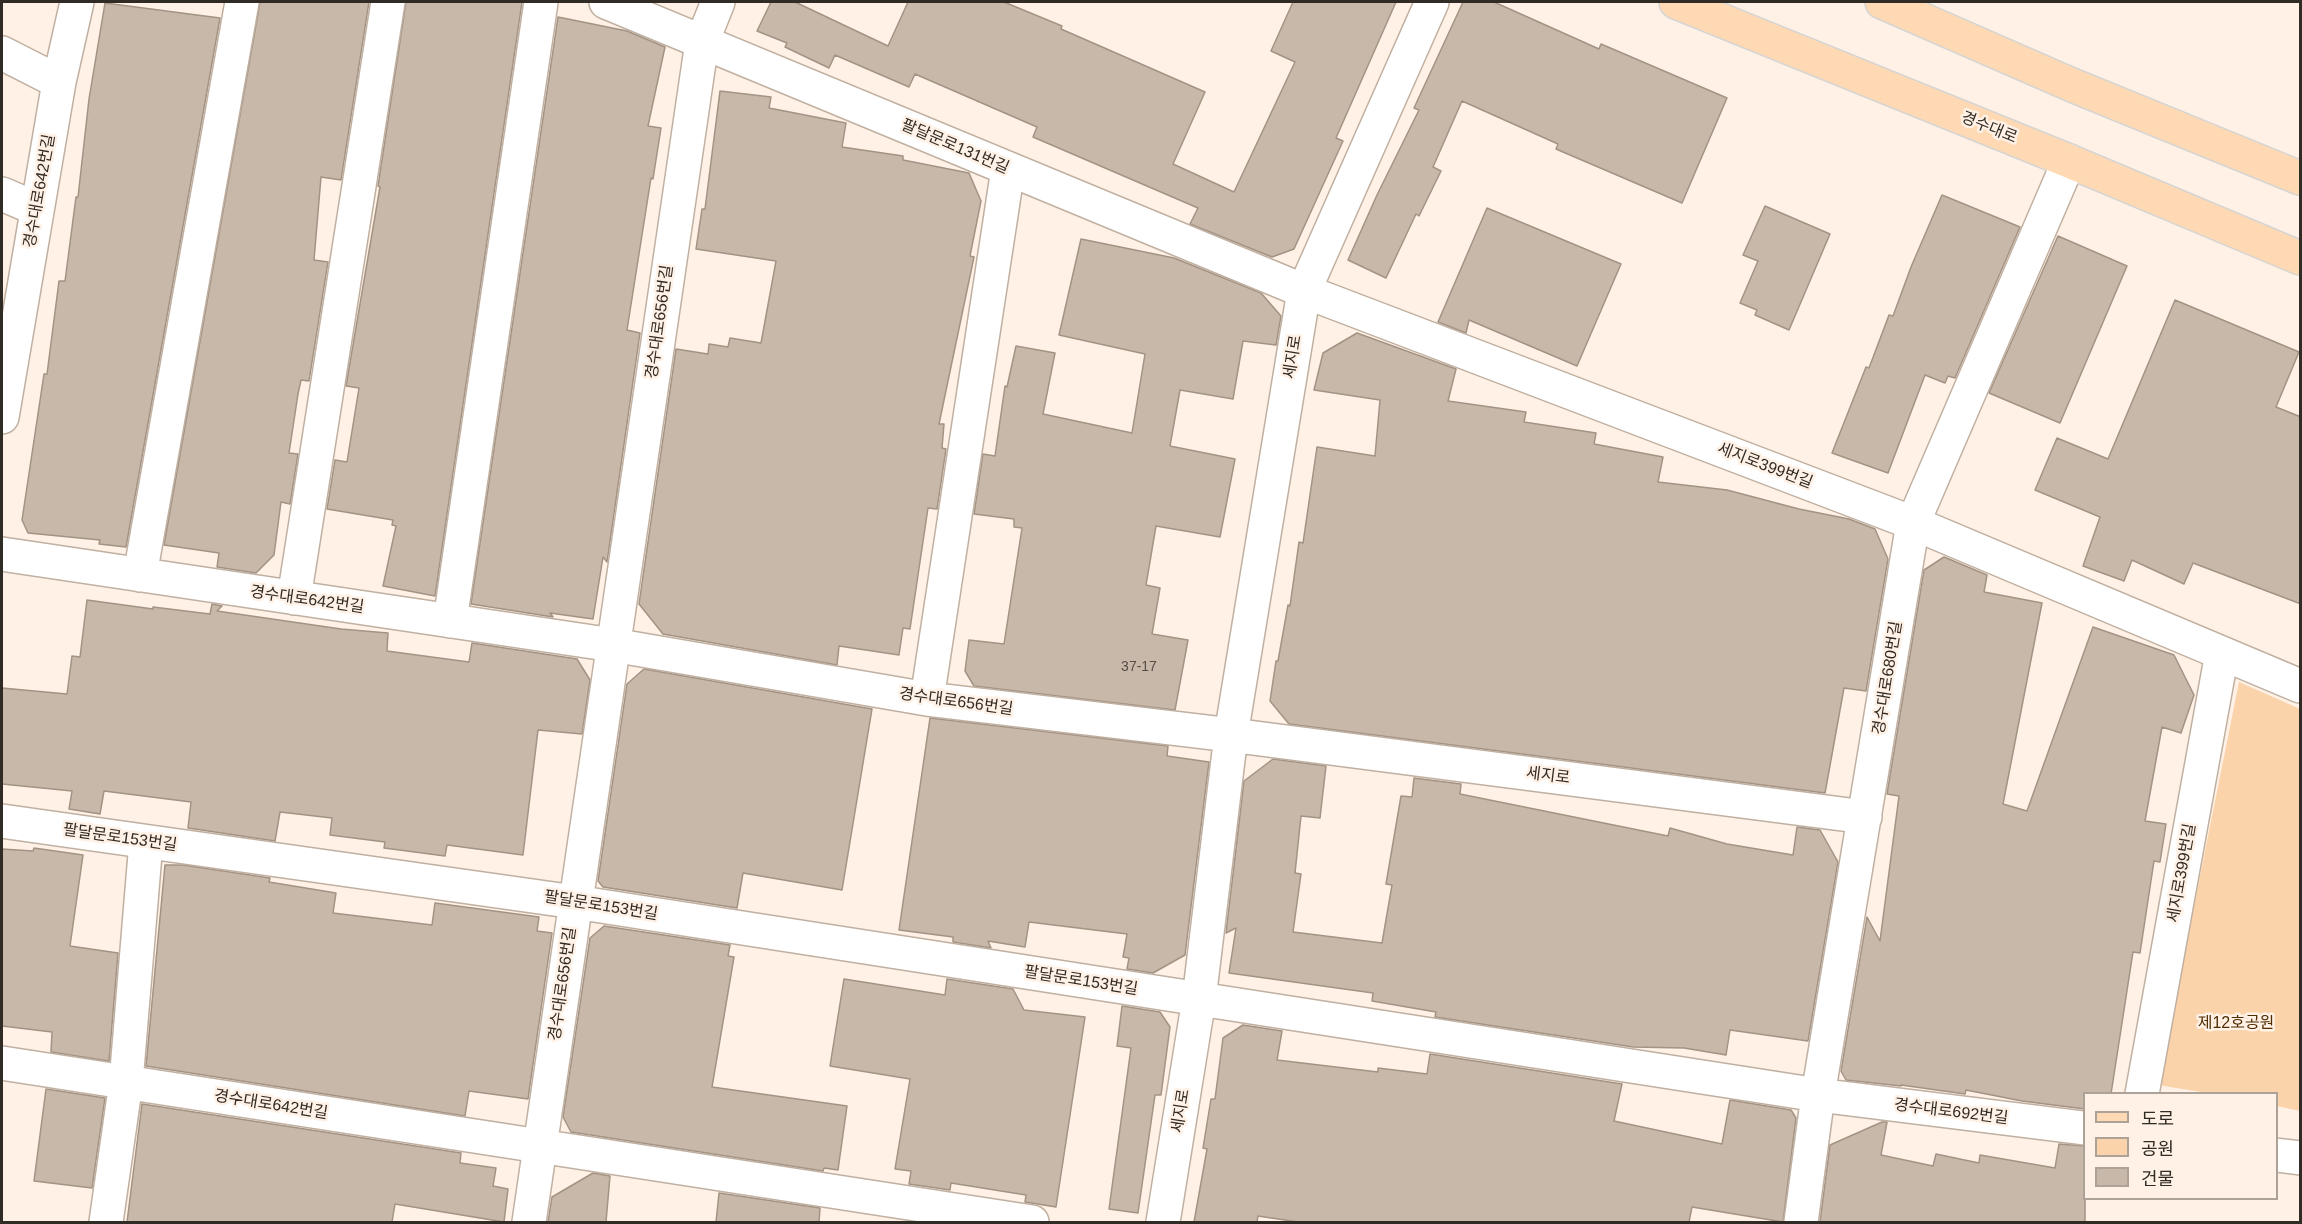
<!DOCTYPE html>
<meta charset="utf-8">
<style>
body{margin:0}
#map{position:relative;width:2302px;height:1224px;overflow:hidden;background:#fff1e5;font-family:Arial,"Noto Sans KR",sans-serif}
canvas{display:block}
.frame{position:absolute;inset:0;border:3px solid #312b25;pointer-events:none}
.legend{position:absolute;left:2083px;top:1092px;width:195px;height:108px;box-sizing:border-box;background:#fff1e5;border:2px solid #ada298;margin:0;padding:8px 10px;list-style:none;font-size:18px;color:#312b25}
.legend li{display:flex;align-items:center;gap:12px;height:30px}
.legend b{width:30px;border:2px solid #ada298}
</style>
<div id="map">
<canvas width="2302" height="1224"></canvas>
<div class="frame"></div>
<ul class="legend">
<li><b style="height:8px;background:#fed9b4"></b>도로</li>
<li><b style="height:16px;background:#fbd3ab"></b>공원</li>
<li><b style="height:16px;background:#c8b8a9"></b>건물</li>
</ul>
</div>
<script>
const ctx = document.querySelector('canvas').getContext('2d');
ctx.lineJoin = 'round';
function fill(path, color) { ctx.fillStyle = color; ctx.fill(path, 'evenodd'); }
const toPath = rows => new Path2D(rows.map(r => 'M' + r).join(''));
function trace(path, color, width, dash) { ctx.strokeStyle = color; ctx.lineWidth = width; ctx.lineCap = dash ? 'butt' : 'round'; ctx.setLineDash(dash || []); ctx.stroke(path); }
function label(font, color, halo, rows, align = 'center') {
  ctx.font = font + ' Arial,"Noto Sans KR",sans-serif'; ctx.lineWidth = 5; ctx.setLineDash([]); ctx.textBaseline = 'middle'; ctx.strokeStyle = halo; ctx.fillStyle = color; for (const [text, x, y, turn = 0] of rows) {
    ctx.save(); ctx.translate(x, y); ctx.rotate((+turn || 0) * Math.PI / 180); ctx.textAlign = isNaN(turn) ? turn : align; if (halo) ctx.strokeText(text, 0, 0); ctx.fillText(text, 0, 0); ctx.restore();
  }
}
const green = toPath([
 [2239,682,2300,709,2300,1111,2277,1106,2276,1094,2207,1093,2158,1085]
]);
const building = toPath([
 [260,2,369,2,341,180,321,177,314,260,328,262,309,381,301,380,298,394,289,453,298,454,290,504,281,502,274,555,256,573,217,567,219,553,164,545,260,2],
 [406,2,522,2,435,596,383,586,396,526,392,525,393,520,327,509,335,460,347,462,359,388,346,386,380,187,378,186,406,2],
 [771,2,795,2,888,46,908,2,1004,2,1062,26,1061,29,1205,92,1173,164,1234,192,1295,62,1271,51,1293,2,1396,2,1336,138,1343,141,1294,249,1272,257,1190,224,1198,208,1033,137,1037,127,915,74,909,87,835,55,829,68,785,47,787,43,757,31,771,2],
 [1463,2,1494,2,1599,49,1601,44,1727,98,1682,203,1556,149,1558,144,1462,101,1433,167,1441,171,1419,216,1416,214,1386,278,1348,260,1377,195,1419,110,1414,108,1463,2],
 [105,3,220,18,126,547,99,544,100,540,28,533,22,520,44,374,47,374,59,281,65,281,76,197,78,197,89,99,105,3],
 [558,17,627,31,665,47,648,126,661,128,653,179,651,178,627,330,640,333,607,562,603,557,593,619,550,613,553,617,471,604,558,17],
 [720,91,771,97,769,108,846,123,842,147,903,156,903,160,969,173,981,201,970,256,974,257,939,424,944,424,942,448,946,449,937,509,928,508,910,629,903,628,899,655,839,646,837,665,663,634,639,604,676,349,708,354,709,344,728,347,730,338,761,343,776,261,696,249,702,209,705,209,720,91],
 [1942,195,2020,227,1955,378,1948,376,1945,383,1925,375,1888,473,1832,453,1866,367,1869,368,1889,315,1893,316,1911,267,1942,195],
 [1765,206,1830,234,1789,330,1755,315,1757,310,1740,303,1758,261,1743,255,1765,206],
 [1487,208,1621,264,1577,366,1469,320,1466,333,1438,322,1487,208],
 [2058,236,2127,266,2060,423,1989,393,2058,236],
 [1081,239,1174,258,1261,293,1281,316,1276,345,1243,341,1233,399,1180,390,1170,446,1235,459,1220,537,1156,526,1146,585,1160,588,1152,634,1188,640,1175,710,974,686,965,671,969,640,1004,644,1022,528,1014,527,1014,519,974,514,983,454,995,456,1005,386,1007,387,1016,346,1055,353,1043,414,1132,433,1145,354,1059,335,1081,239],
 [2175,300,2299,352,2276,407,2301,417,2301,604,2193,563,2184,584,2132,560,2124,581,2083,566,2100,517,2035,490,2057,438,2108,459,2175,300],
 [1357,333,1456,369,1448,401,1526,412,1524,422,1596,433,1594,444,1663,457,1658,482,1727,490,1799,509,1849,519,1875,529,1888,559,1866,691,1844,688,1825,793,1289,724,1270,701,1276,661,1278,661,1288,605,1290,606,1299,542,1303,543,1317,447,1375,456,1380,400,1314,390,1323,353,1357,333],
 [1944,557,1987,575,1984,592,2042,603,2003,804,2027,811,2093,627,2174,655,2194,695,2181,733,2162,727,2145,821,2166,824,2160,862,2154,861,2140,953,2133,952,2111,1094,2085,1094,2085,1109,2022,1101,1966,1090,1965,1094,1901,1085,1901,1086,1846,1080,1841,1071,1867,917,1880,941,1899,796,1887,794,1924,570,1944,557],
 [87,600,153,609,153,607,210,614,212,604,222,606,217,611,341,629,388,633,387,651,469,662,472,643,577,659,590,680,582,734,538,730,523,855,447,845,445,856,384,848,385,842,330,835,332,818,280,812,275,841,188,828,191,802,104,791,100,814,69,809,72,791,2,784,2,688,67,694,72,656,80,657,87,600],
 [644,669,872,709,842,890,743,873,737,908,603,887,598,881,627,684,644,669],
 [930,718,1168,746,1167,756,1209,762,1185,955,1153,973,1127,969,1129,958,1123,957,1127,934,1029,922,1025,947,988,941,991,948,953,942,953,937,899,930,930,718],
 [1273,759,1326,766,1320,818,1301,816,1295,873,1301,874,1293,932,1382,943,1392,885,1386,884,1401,796,1412,797,1414,778,1461,784,1460,794,1668,836,1670,828,1727,844,1793,855,1797,827,1820,830,1838,862,1808,1041,1730,1030,1726,1055,1684,1048,1633,1047,1435,1017,1436,1012,1372,1001,1373,993,1229,973,1236,928,1226,933,1244,781,1273,759],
 [34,848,83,855,70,946,118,953,109,1061,51,1052,52,1032,2,1026,2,849,33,851,34,848],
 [165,865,183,865,270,878,269,882,336,893,333,913,432,925,435,903,539,917,537,931,552,933,528,1099,469,1091,465,1116,146,1066,165,865],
 [604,926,730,945,728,956,734,957,712,1087,847,1106,838,1170,824,1168,823,1171,571,1132,563,1117,590,938,604,926],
 [844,979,945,995,947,979,1013,989,1024,1010,1085,1017,1056,1207,1025,1202,1026,1195,951,1183,950,1190,909,1184,911,1171,895,1169,910,1079,830,1066,844,979],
 [1122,1006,1160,1012,1170,1027,1161,1095,1155,1095,1138,1213,1109,1209,1131,1048,1117,1046,1122,1006],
 [1243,1025,1282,1031,1277,1060,1378,1072,1378,1068,1427,1074,1430,1054,1622,1084,1614,1121,1722,1144,1730,1100,1791,1110,1796,1118,1783,1222,1692,1207,1689,1222,1298,1222,1258,1216,1257,1222,1194,1222,1207,1149,1203,1148,1211,1099,1215,1099,1223,1038,1243,1025],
 [46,1089,105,1098,92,1188,34,1181,46,1089],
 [142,1104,461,1153,460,1163,496,1168,493,1186,508,1189,504,1222,395,1204,392,1222,127,1222,142,1104],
 [1882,1122,1887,1122,1881,1155,1933,1166,1936,1154,1979,1163,1980,1155,2055,1168,2059,1144,2085,1146,2085,1222,1820,1222,1830,1145,1882,1122],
 [593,1173,610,1176,606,1222,548,1222,552,1197,593,1173],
 [719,1193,820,1208,819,1222,716,1222,719,1193]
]);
const minor = toPath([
 [606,2,1304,291,1913,523,2300,686],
 [2,53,59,82],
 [2,194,37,209],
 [2,417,59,82,77,2],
 [2,554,613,645,927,699,1231,735,1865,817],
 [140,575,242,2],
 [294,598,388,2],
 [450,621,541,2],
 [927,699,1008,169],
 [2,821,575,902,1818,1095,2084,1128],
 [2,1063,1032,1222],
 [2142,1094,2222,653],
 [2276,1155,2300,1158],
 [106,1222,126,1082,146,842],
 [529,1222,702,42,718,2],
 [1163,1222,1199,999,1231,735,1304,291,1432,2],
 [1801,1222,1818,1095,1913,523,2069,161]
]);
const primary = toPath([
 [1676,2,2069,161,2300,258],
 [1882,2,2072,85,2300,178]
]);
const numberNames = [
 ["37-17",1139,667]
];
const streetNames = [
 ["경수대로",1989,128,22],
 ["팔달문로131번길",955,147,23],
 ["경수대로642번길",40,191,-80],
 ["경수대로656번길",660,322,-82],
 ["세지로",1293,357,-81],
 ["세지로399번길",1765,466,21],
 ["경수대로642번길",307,600,8],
 ["경수대로680번길",1888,678,-81],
 ["경수대로656번길",956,702,8],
 ["세지로",1548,776,7],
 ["팔달문로153번길",120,838,8],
 ["세지로399번길",2182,873,-80],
 ["팔달문로153번길",601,906,9],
 ["팔달문로153번길",1081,981,9],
 ["경수대로656번길",563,984,-82],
 ["경수대로642번길",271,1105,9],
 ["세지로",1181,1111,-81],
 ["경수대로692번길",1951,1112,7]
];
const parkNames = [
 ["제12호공원",2236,1024]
];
fill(green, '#fbd3ab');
fill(building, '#c8b8a9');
trace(building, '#a39385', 1.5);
trace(minor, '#c0b0a1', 36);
trace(primary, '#d6d5d3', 36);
trace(minor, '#fff', 33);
trace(primary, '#fed9b4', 33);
label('14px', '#574e46', null, numberNames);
label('16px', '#312b25', '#fff1e5', streetNames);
label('16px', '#502d01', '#fff1e5', parkNames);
</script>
